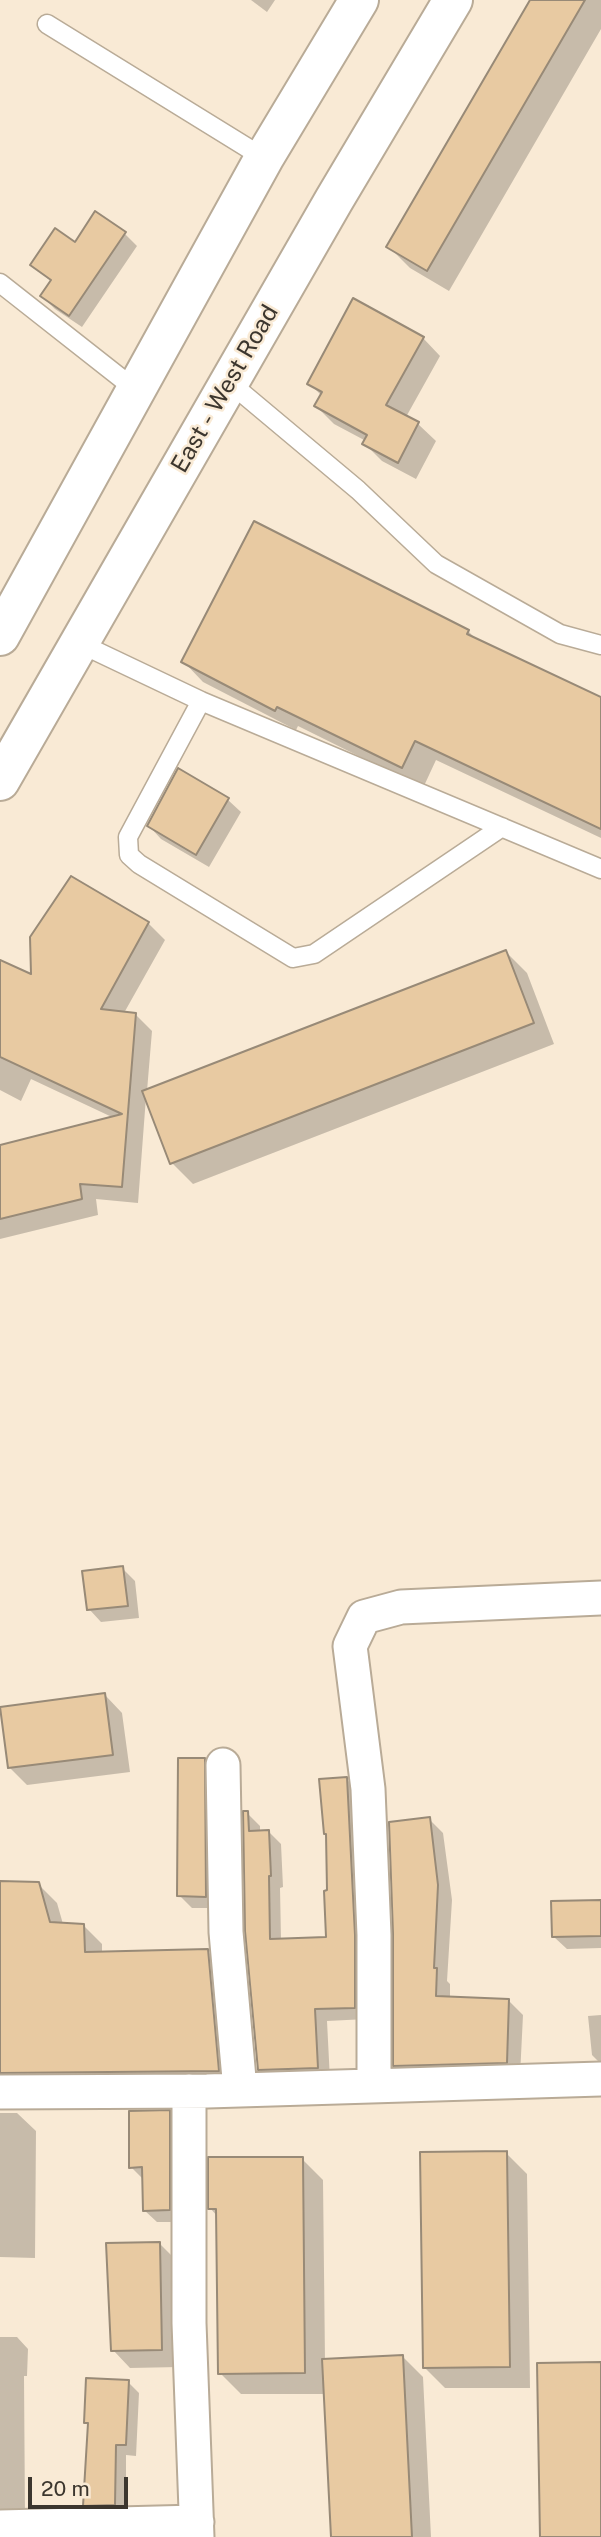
<!DOCTYPE html>
<style>
body{margin:0}
#map{position:relative;width:601px;height:2537px;overflow:hidden;background:#f9ead5;font-family:"Public Sans",sans-serif}
canvas{display:block}
.scale{position:absolute;left:28px;top:2477px;width:100px;height:32px;box-sizing:border-box;border:4px solid #3c362e;border-top:0;padding-left:9px;font-size:21px;line-height:24px;white-space:nowrap;color:#3c362e;-webkit-text-stroke:5px #f9ead5;paint-order:stroke}
</style>
<div id="map">
<canvas width="601" height="2537"></canvas>
<div class="scale">20 m</div>
</div>
<script>
const ctx = document.querySelector('canvas').getContext('2d');
ctx.lineJoin = 'round';
function fill(path, color) { ctx.fillStyle = color; ctx.fill(path, 'evenodd'); }
const toPath = rows => new Path2D(rows.map(r => 'M' + r).join(''));
function trace(path, color, width, dash) { ctx.strokeStyle = color; ctx.lineWidth = width; ctx.lineCap = dash ? 'butt' : 'round'; ctx.setLineDash(dash || []); ctx.stroke(path); }
function label(font, color, halo, rows, align = 'center') {
  ctx.font = font + ' "Public Sans",sans-serif'; ctx.lineWidth = 5; ctx.setLineDash([]); ctx.textBaseline = 'middle'; ctx.strokeStyle = halo; ctx.fillStyle = color; for (const [text, x, y, turn = 0] of rows) {
    ctx.save(); ctx.translate(x, y); ctx.rotate((+turn || 0) * Math.PI / 180); ctx.textAlign = isNaN(turn) ? turn : align; if (halo) ctx.strokeText(text, 0, 0); ctx.fillText(text, 0, 0); ctx.restore();
  }
}
const shadow = toPath([
 [251,0,275,0,267,12],
 [532,0,601,0,601,29,449,291,410,268,389,247],
 [124,233,137,246,82,327,55,309,42,296,52,282,32,265,76,244],
 [423,338,440,356,406,417,418,424,436,441,416,479,382,461,365,444,366,441,334,424,316,406,322,396,309,383],
 [468,631,478,641,601,699,601,838,436,760,423,788,298,726,296,730,203,682,183,661],
 [179,770,228,800,241,812,209,867,161,839,149,826],
 [72,878,148,923,165,940,124,1013,135,1014,152,1031,147,1091,506,952,527,973,554,1044,193,1184,172,1163,146,1097,138,1203,96,1199,98,1215,0,1239,0,1146,114,1118,31,1079,21,1101,0,1090,0,961,33,977],
 [122,1568,135,1581,139,1618,101,1622,89,1609],
 [105,1695,122,1713,130,1772,27,1785,10,1768],
 [205,1760,217,1773,218,1908,192,1908,179,1895],
 [346,1779,359,1791,367,2019,327,2021,330,2080,272,2082,259,2069,247,1813,260,1826,260,1832,268,1831,281,1844,283,1887,280,1888,281,1940,328,1938,329,1892],
 [429,1819,443,1833,452,1900,447,1981,450,1984,450,1999,509,2001,523,2015,520,2076,409,2079,395,2065],
 [0,1882,38,1884,57,1903,63,1924,83,1925,102,1944,102,1953,207,1951,226,1969,236,2089,0,2105],
 [601,1902,601,1948,567,1949,554,1937],
 [601,2015,601,2064,592,2055,588,2016],
 [169,2112,182,2125,182,2222,157,2222,144,2210,144,2180,131,2167],
 [0,2113,17,2113,36,2131,35,2258,0,2257],
 [506,2153,527,2174,530,2388,445,2388,424,2367],
 [302,2159,323,2180,325,2361,402,2356,423,2377,431,2537,333,2537,326,2394,241,2394,220,2373,218,2217,210,2208],
 [159,2243,177,2261,179,2367,130,2368,113,2350],
 [0,2337,17,2337,28,2349,27,2376,24,2376,25,2518,0,2519],
 [128,2382,139,2393,136,2456,126,2455,126,2516,96,2516,85,2505,90,2425,86,2422]
]);
const building = toPath([
 [530,0,585,0,427,271,386,247,530,0],
 [95,211,126,232,69,316,40,296,51,280,30,265,55,228,75,242,95,211],
 [353,298,424,337,386,405,419,422,398,463,362,444,367,435,314,406,322,392,307,384,353,298],
 [254,521,469,630,467,634,601,697,601,829,415,741,402,768,277,707,275,711,181,662,254,521],
 [178,768,229,798,196,855,147,826,178,768],
 [71,876,149,922,101,1009,136,1013,122,1187,80,1184,82,1199,0,1219,0,1145,122,1114,0,1057,0,960,31,974,30,937,71,876],
 [506,950,534,1023,170,1164,142,1091,506,950],
 [123,1566,128,1606,87,1610,82,1571,123,1566],
 [105,1693,113,1755,8,1768,0,1707,105,1693],
 [178,1758,205,1758,206,1897,177,1896,178,1758],
 [347,1777,355,1935,355,2008,315,2009,318,2068,258,2070,245,1931,243,1811,248,1811,249,1831,269,1830,271,1876,269,1876,270,1939,326,1937,324,1891,327,1890,326,1834,324,1834,319,1779,347,1777],
 [430,1817,438,1885,434,1968,437,1968,436,1996,509,1999,507,2063,393,2066,393,1934,389,1822,430,1817],
 [0,1881,39,1882,50,1922,84,1924,85,1952,208,1949,219,2071,0,2073,0,1881],
 [601,1900,601,1936,552,1937,551,1901,601,1900],
 [170,2110,170,2210,143,2211,142,2167,129,2168,129,2111,170,2110],
 [507,2151,510,2367,423,2368,420,2152,507,2151],
 [208,2157,303,2157,305,2373,218,2374,216,2209,208,2209,208,2157],
 [160,2242,162,2350,111,2351,106,2243,160,2242],
 [403,2355,412,2537,331,2537,322,2359,403,2355],
 [601,2362,601,2537,540,2537,537,2363,601,2362],
 [86,2378,129,2380,126,2445,116,2445,115,2505,83,2506,88,2423,84,2423,86,2378]
]);
const lane = toPath([
 [47,24,264,158],
 [0,283,136,390],
 [229,382,358,490,436,564,560,634,601,645],
 [79,643,201,701,601,869],
 [201,701,128,837,129,855,139,864,293,958,314,954,502,827]
]);
const street = toPath([
 [223,1765,226,1932,240,2090],
 [374,2085,374,1935,368,1789,350,1646,364,1617,401,1607,601,1598],
 [189,2091,189,2323,197,2537],
 [0,2092,207,2091,601,2079],
 [0,2527,197,2522]
]);
const primary = toPath([
 [0,636,264,158,359,0],
 [0,781,334,200,453,0]
]);
const streetNames = [
 ["East - West Road",225,389,-60]
];
fill(shadow, '#0003');
fill(building, '#e8caa2');
trace(building, '#988a77', 2);
trace(lane, '#b9ab97', 21);
trace(street, '#b9ab97', 37);
trace(primary, '#b9ab97', 42);
trace(lane, '#fff', 18);
trace(street, '#fff', 33);
trace(primary, '#fff', 38);
label('24px', '#3c362e', '#f9ead5', streetNames);
</script>
